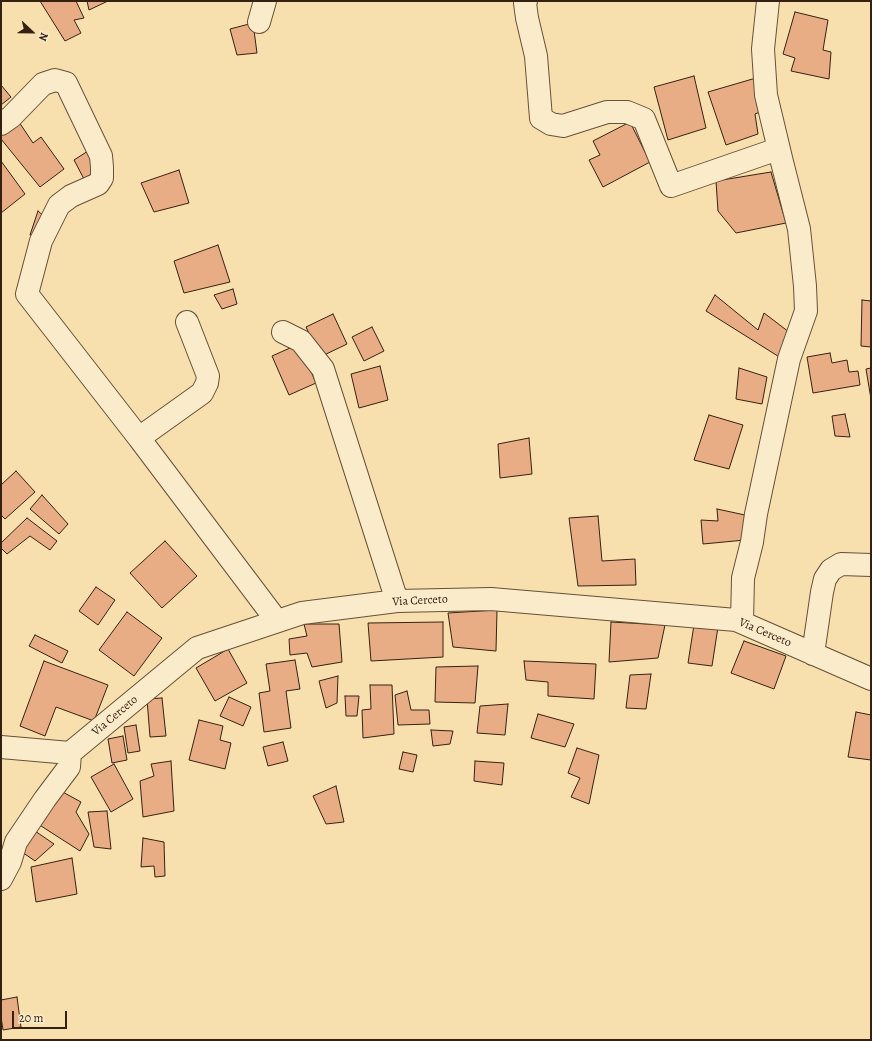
<!DOCTYPE html>
<style>
body{margin:0}
#map{position:relative;width:872px;height:1041px;overflow:hidden;background:#f8e0ae;font-family:Alegreya,serif}
canvas{display:block}
.frame{position:absolute;inset:0;border:2px solid #352112;pointer-events:none}
.north{position:absolute;left:12px;top:12px;width:40px;height:40px;-webkit-text-stroke:3px #faebca;paint-order:stroke;rotate:112deg;font-size:11px;font-weight:700;line-height:16px;text-align:center;color:#352112}
.north::after{content:'';display:block;margin:auto;width:14px;height:18px;background:#352112;clip-path:polygon(50% 0,100% 100%,50% 72%,0 100%)}
.scale{position:absolute;left:12px;top:1011px;width:55px;height:18px;box-sizing:border-box;border:2px solid #352112;border-top:0;padding-left:5px;font-size:12px;line-height:14px;white-space:nowrap;color:#352112;-webkit-text-stroke:3px #faebca;paint-order:stroke}
</style>
<div id="map">
<canvas width="872" height="1041"></canvas>
<div class="frame"></div>
<div class="north">N</div>
<div class="scale">20 m</div>
</div>
<script>
const ctx = document.querySelector('canvas').getContext('2d');
ctx.lineJoin = 'round';
function fill(path, color) { ctx.fillStyle = color; ctx.fill(path, 'evenodd'); }
const toPath = rows => new Path2D(rows.map(r => 'M' + r).join(''));
function trace(path, color, width, dash) { ctx.strokeStyle = color; ctx.lineWidth = width; ctx.lineCap = dash ? 'butt' : 'round'; ctx.setLineDash(dash || []); ctx.stroke(path); }
function label(font, color, halo, rows, align = 'center') {
  ctx.font = font + ' Alegreya,serif'; ctx.lineWidth = 3; ctx.setLineDash([]); ctx.textBaseline = 'middle'; ctx.strokeStyle = halo; ctx.fillStyle = color; for (const [text, x, y, turn = 0] of rows) {
    ctx.save(); ctx.translate(x, y); ctx.rotate((+turn || 0) * Math.PI / 180); ctx.textAlign = isNaN(turn) ? turn : align; if (halo) ctx.strokeText(text, 0, 0); ctx.fillText(text, 0, 0); ctx.restore();
  }
}
const building = toPath([
 [40,1,76,1,84,18,74,20,81,33,65,41,40,1],
 [87,1,108,1,89,10,87,1],
 [795,12,828,20,823,50,831,52,829,79,791,71,795,58,783,54,795,12],
 [253,23,257,53,237,55,230,29,253,23],
 [694,76,706,128,668,140,654,87,694,76],
 [756,78,760,112,755,114,758,134,726,145,708,92,756,78],
 [1,85,11,97,1,105,1,85],
 [17,119,33,143,41,137,64,169,40,187,1,139,1,132,17,119],
 [630,122,650,162,603,187,589,160,600,155,593,141,630,122],
 [88,151,96,171,84,179,74,160,88,151],
 [1,161,25,194,1,213,1,161],
 [179,170,189,203,154,212,141,183,179,170],
 [771,172,786,223,736,233,718,211,716,181,771,172],
 [38,211,47,219,37,236,30,235,38,211],
 [218,245,230,282,184,293,174,261,218,245],
 [233,289,237,304,222,309,214,295,233,289],
 [715,295,758,330,764,313,789,332,783,341,788,346,781,358,706,311,715,295],
 [862,300,871,301,871,347,861,346,862,300],
 [333,314,347,344,320,357,306,327,333,314],
 [372,327,384,351,364,361,352,337,372,327],
 [299,344,316,383,289,395,272,356,299,344],
 [830,353,832,363,847,360,849,372,858,371,860,385,813,393,807,357,830,353],
 [380,366,388,400,359,408,351,374,380,366],
 [739,368,767,377,762,404,736,399,739,368],
 [871,368,871,399,866,369,871,368],
 [845,414,850,437,835,436,832,416,845,414],
 [709,415,743,425,729,469,694,460,709,415],
 [529,438,532,474,500,478,498,444,529,438],
 [16,471,35,492,5,519,1,515,1,485,16,471],
 [42,495,68,524,59,534,30,509,42,495],
 [717,509,745,515,745,540,703,544,701,520,718,521,717,509],
 [598,516,602,561,635,559,636,585,578,586,569,518,598,516],
 [27,518,57,541,50,550,30,536,7,554,1,548,1,543,27,518],
 [165,541,197,576,162,608,130,573,165,541],
 [96,587,115,600,98,625,79,611,96,587],
 [497,610,496,651,453,647,448,613,497,610],
 [127,612,162,638,134,676,99,650,127,612],
 [443,622,443,657,371,661,368,623,443,622],
 [611,622,665,625,658,658,609,662,611,622],
 [304,624,339,624,342,662,312,667,307,653,290,655,289,639,307,636,304,624],
 [694,625,718,627,712,666,688,663,694,625],
 [35,635,68,651,62,663,29,646,35,635],
 [744,641,786,656,774,689,731,673,744,641],
 [228,649,247,683,215,701,196,668,228,649],
 [295,660,300,689,286,691,291,728,264,732,259,693,270,691,266,664,295,660],
 [44,661,108,685,94,721,56,707,45,736,20,726,44,661],
 [524,661,596,664,594,699,548,696,548,682,526,680,524,661],
 [478,666,475,703,435,702,436,667,478,666],
 [651,674,646,709,626,708,630,675,651,674],
 [338,676,337,703,326,708,319,681,338,676],
 [370,685,392,685,394,734,363,738,362,710,371,709,370,685],
 [407,691,411,710,429,710,430,724,398,725,395,695,407,691],
 [345,696,359,696,357,716,346,716,345,696],
 [229,697,251,707,243,726,220,716,229,697],
 [162,698,166,736,150,737,147,699,162,698],
 [508,704,505,735,477,733,480,706,508,704],
 [856,712,871,715,871,760,848,757,856,712],
 [538,714,574,724,565,747,531,738,538,714],
 [199,720,223,726,220,740,231,743,225,769,189,760,199,720],
 [136,725,140,751,128,753,124,727,136,725],
 [431,730,453,731,450,744,433,746,431,730],
 [123,736,127,760,112,763,108,739,123,736],
 [283,742,288,761,268,766,263,747,283,742],
 [577,748,599,755,589,804,571,797,580,778,568,773,577,748],
 [403,752,417,755,413,772,399,769,403,752],
 [171,761,174,811,143,817,140,781,154,776,151,764,171,761],
 [475,761,504,763,502,785,474,781,475,761],
 [114,764,133,799,111,812,91,777,114,764],
 [336,786,344,822,326,824,313,796,336,786],
 [59,790,81,802,76,812,89,834,80,851,38,824,59,790],
 [107,811,111,849,94,847,88,812,107,811],
 [35,831,54,844,35,861,22,852,35,831],
 [143,838,164,842,165,876,155,877,154,866,141,867,143,838],
 [72,858,77,894,36,902,31,867,72,858],
 [17,997,21,1027,3,1030,1,1017,1,1000,17,997]
]);
const minor = toPath([
 [526,1,525,3,527,18,536,56,541,118,551,124,563,126,607,112,627,112,644,119,671,186,778,149],
 [259,22,265,1],
 [1,124,11,117,43,84,55,80,66,83,101,156,102,167,102,178,98,184,71,196,59,205,41,241,27,294,139,438],
 [187,322,208,376,207,383,202,393,139,438,277,621],
 [283,332,301,341,323,369,397,601],
 [742,622,743,578,752,542,756,514,789,359,806,311,805,286,799,229,782,162,766,95,763,49,768,1],
 [813,654,822,592,825,579,831,570,841,564,871,565],
 [1,747,70,753,197,648,302,613,397,601,491,599,736,620,871,679],
 [1,879,10,862,16,842,45,799,69,767,70,753]
]);
const streetNames = [
 ["Via Cerceto",420,601,-3],
 ["Via Cerceto",765,633,23],
 ["Via Cerceto",115,716,-40]
];
fill(building, '#e8ad85');
trace(building, '#352112', 1);
trace(minor, '#665139', 24);
trace(minor, '#faebca', 22);
label('12px', '#352112', '#faebca', streetNames);
</script>
